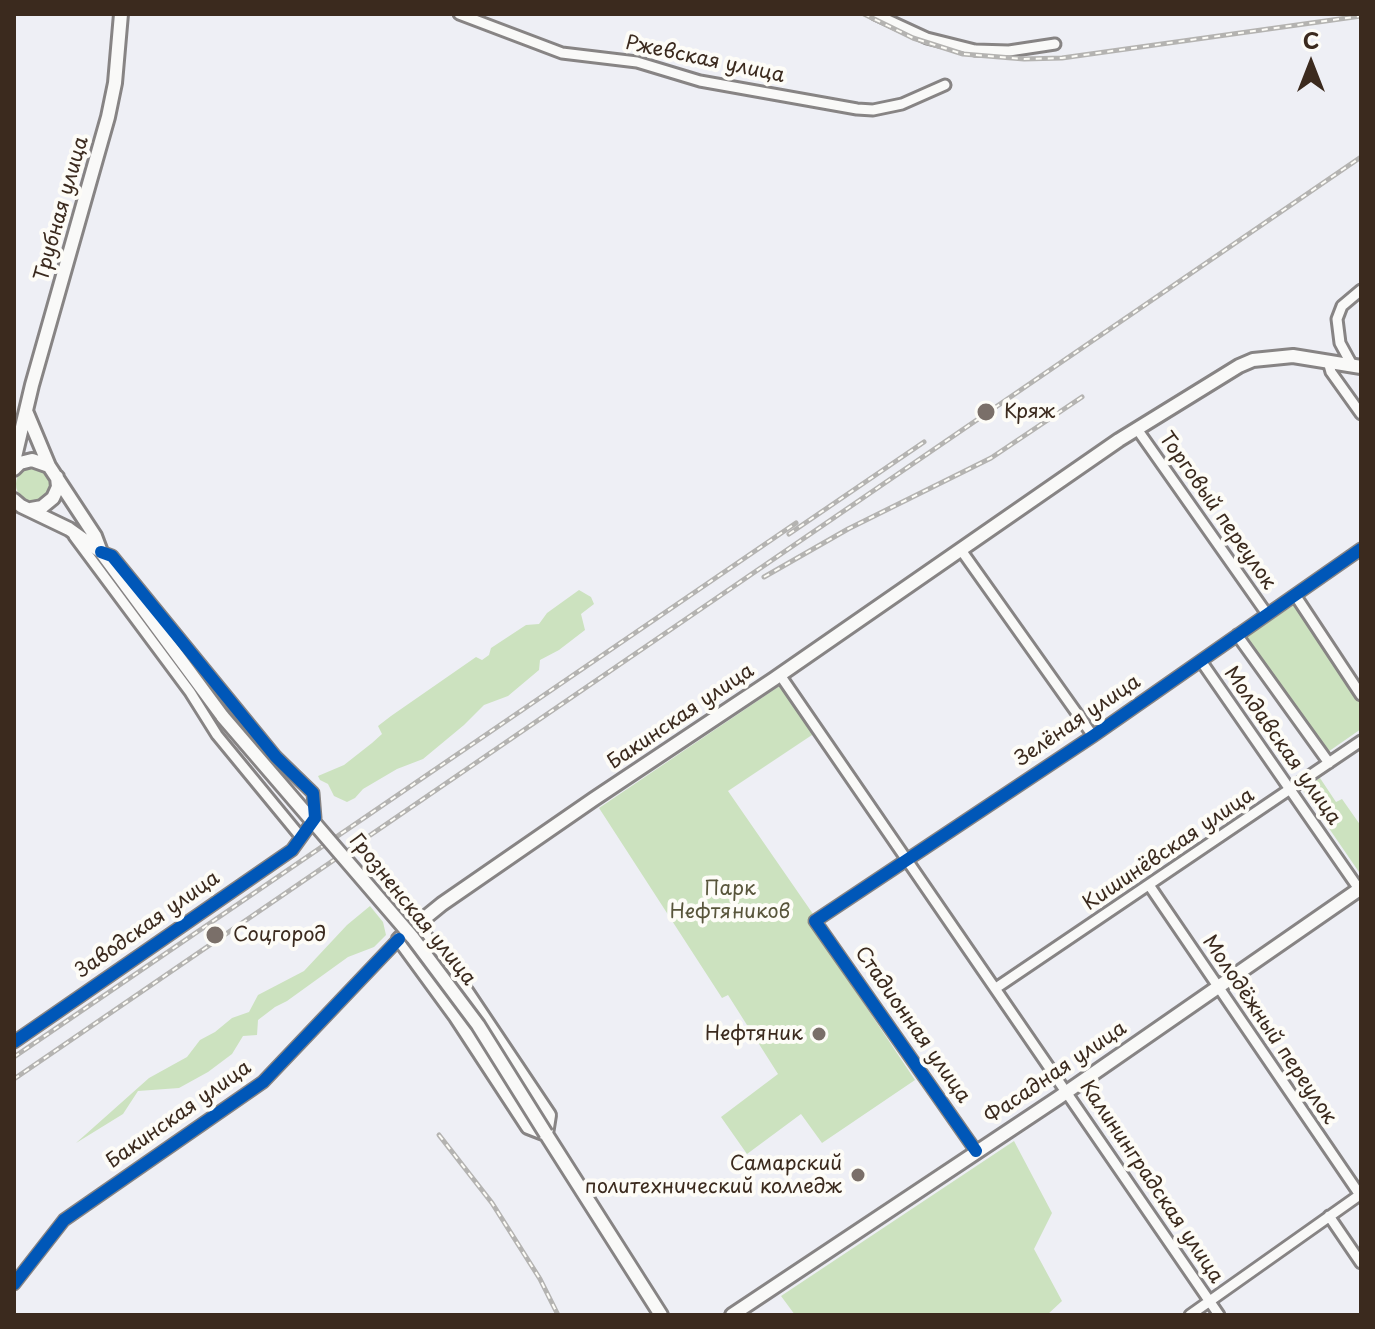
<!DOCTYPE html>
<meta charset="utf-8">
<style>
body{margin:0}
#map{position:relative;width:1375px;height:1329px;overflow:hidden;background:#eeeff5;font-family:"Playpen Sans",sans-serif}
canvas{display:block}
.frame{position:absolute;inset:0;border:16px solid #3b2a1e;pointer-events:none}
.north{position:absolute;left:1271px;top:24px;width:80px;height:80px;-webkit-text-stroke:6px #fdfcf7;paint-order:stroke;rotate:0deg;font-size:22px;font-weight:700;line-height:32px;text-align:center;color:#3b2a1e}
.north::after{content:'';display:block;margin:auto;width:28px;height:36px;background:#3b2a1e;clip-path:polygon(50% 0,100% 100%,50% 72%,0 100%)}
</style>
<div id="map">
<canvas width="1375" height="1329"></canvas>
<div class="frame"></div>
<div class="north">С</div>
</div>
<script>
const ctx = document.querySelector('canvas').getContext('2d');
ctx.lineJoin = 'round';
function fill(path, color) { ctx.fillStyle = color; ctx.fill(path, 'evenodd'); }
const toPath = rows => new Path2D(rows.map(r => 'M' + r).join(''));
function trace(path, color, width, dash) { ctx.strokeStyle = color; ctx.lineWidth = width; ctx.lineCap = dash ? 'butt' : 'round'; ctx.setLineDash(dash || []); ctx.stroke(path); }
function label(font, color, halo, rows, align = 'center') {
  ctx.font = font + ' "Playpen Sans",sans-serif'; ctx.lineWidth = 8; ctx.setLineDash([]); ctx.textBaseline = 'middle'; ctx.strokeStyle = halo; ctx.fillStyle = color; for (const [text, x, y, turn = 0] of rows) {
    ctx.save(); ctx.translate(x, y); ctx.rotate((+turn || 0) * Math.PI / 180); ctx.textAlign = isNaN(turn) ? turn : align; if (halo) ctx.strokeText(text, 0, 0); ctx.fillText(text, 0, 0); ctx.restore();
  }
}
const green = toPath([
 '16 484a18 18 0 1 1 36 0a18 18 0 1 1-36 0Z',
 [579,590,591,597,594,604,581,614,585,630,559,650,540,660,539,670,508,696,484,705,464,725,423,759,397,769,363,789,355,798,347,802,334,796,328,784,320,780,318,776,344,765,372,743,382,734,378,726,391,716,476,657,482,660,489,655,491,648,526,625,539,624,547,613],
 [1294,605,1361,702,1361,729,1325,754,1245,638],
 [781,685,815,733,728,791,822,927,816,932,915,1080,822,1143,801,1114,747,1154,721,1117,778,1074,728,995,722,998,599,808],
 [1320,778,1336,802,1342,799,1361,826,1361,875,1302,789],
 [370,906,383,922,386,935,374,947,348,957,287,1001,275,1007,258,1020,257,1035,243,1036,232,1054,208,1072,179,1088,138,1091,123,1114,76,1143,149,1078,187,1057,200,1040,215,1032,232,1018,249,1012,258,995,304,971,347,925],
 [1014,1141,1052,1213,1034,1249,1062,1301,1047,1315,795,1315,781,1296]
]);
const minor = toPath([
 [459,14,562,53,637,62,700,81,857,109,873,110,902,104,945,85],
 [875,14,927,38,975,50,1009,51,1055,44],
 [1328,361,1331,372,1361,414],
 [1352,365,1340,343,1337,319,1342,306,1361,290],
 [1137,429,1267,614],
 [74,536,190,692,217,735,300,836],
 [961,550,1093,736],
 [1295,595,1361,695],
 [1237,635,1329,763],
 [1201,661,1361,892],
 [780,675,1219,1315],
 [1149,885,1360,1195],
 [996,988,1361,741],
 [14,1042,292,850,315,818,313,793,276,757,112,556,101,552],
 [976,1151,815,921,1093,736,1361,549],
 [1329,1216,1361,1263],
 [14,1284,64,1220,263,1082,399,939],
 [1190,1315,1361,1194]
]);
const major = toPath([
 [26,411,49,466,95,536,101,552],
 [14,461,32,385,108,117,115,83,121,14],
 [14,469,20,463,32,460,49,466],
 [14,500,21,506,69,529,101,552,223,717],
 [31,509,42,507,53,498,58,487,57,477],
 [417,925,466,991,549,1115,546,1134],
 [546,1134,528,1127,456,1017,399,939,442,904,594,799,774,679,1119,440,1239,366,1253,360,1293,356,1361,367],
 [546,1134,661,1315],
 [732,1315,1058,1098,1361,888]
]);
const rail = toPath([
 [864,14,913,38,963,54,1024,59,1062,58,1361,16],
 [789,534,924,442],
 [764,577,848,529,991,458,1082,397],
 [14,1057,796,523],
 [14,1079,1361,157],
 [439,1135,492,1203,540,1279,558,1315]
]);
const majorBridge = toPath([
 [223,717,413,938,478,1025,546,1134]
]);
const cycleway = toPath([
 [14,1042,292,850,315,818,313,793,276,757,112,556,101,552],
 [976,1151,815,921,1093,736,1361,549],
 [14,1284,64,1220,263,1082,399,939]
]);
const markers = [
 [986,412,10,"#7a6f69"],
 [215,935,10,"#7a6f69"],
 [819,1034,8,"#7a6f69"],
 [858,1175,8,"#7a6f69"]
];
const streetNames = [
 ["Ржевская улица",705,60,12],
 ["Трубная улица",62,209,-74],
 ["Торговый переулок",1217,511,55],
 ["Бакинская улица",681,717,-34],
 ["Зелёная улица",1078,721,-34],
 ["Молдавская улица",1282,746,55],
 ["Кишинёвская улица",1169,850,-34],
 ["Грозненская улица",412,910,51],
 ["Заводская улица",148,925,-35],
 ["Стадионная улица",912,1025,55],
 ["Молодёжный переулок",1269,1030,56],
 ["Фасадная улица",1056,1073,-34],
 ["Бакинская улица",179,1115,-35],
 ["Калининградская улица",1151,1182,56]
];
const poiNames = [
 ["Кряж",1004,412],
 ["Соцгород",233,935],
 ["Нефтяник",803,1034,"right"],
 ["Самарский",842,1164,"right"],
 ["политехнический колледж",842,1187,"right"]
];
const parkNames = [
 ["Парк",730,889],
 ["Нефтяников",730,912]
];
fill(green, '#cce2bf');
trace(minor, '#878484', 15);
trace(major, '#878484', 18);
trace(minor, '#f9f9f8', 9);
trace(major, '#f9f9f8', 12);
trace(rail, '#b4b3b1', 5);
trace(rail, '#fdfcf7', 2, [6]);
trace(majorBridge, '#878484', 18, []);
trace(majorBridge, '#f9f9f8', 12);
trace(cycleway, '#0057b8', 12);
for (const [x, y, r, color] of markers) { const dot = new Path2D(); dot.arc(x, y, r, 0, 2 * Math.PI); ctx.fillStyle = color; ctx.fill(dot); trace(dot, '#fdfcf7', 3); }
label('20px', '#3b2a1e', '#fdfcf7', streetNames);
label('20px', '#3b2a1e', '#fdfcf7', poiNames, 'left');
label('20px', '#58553b', '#fdfcf7', parkNames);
</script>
